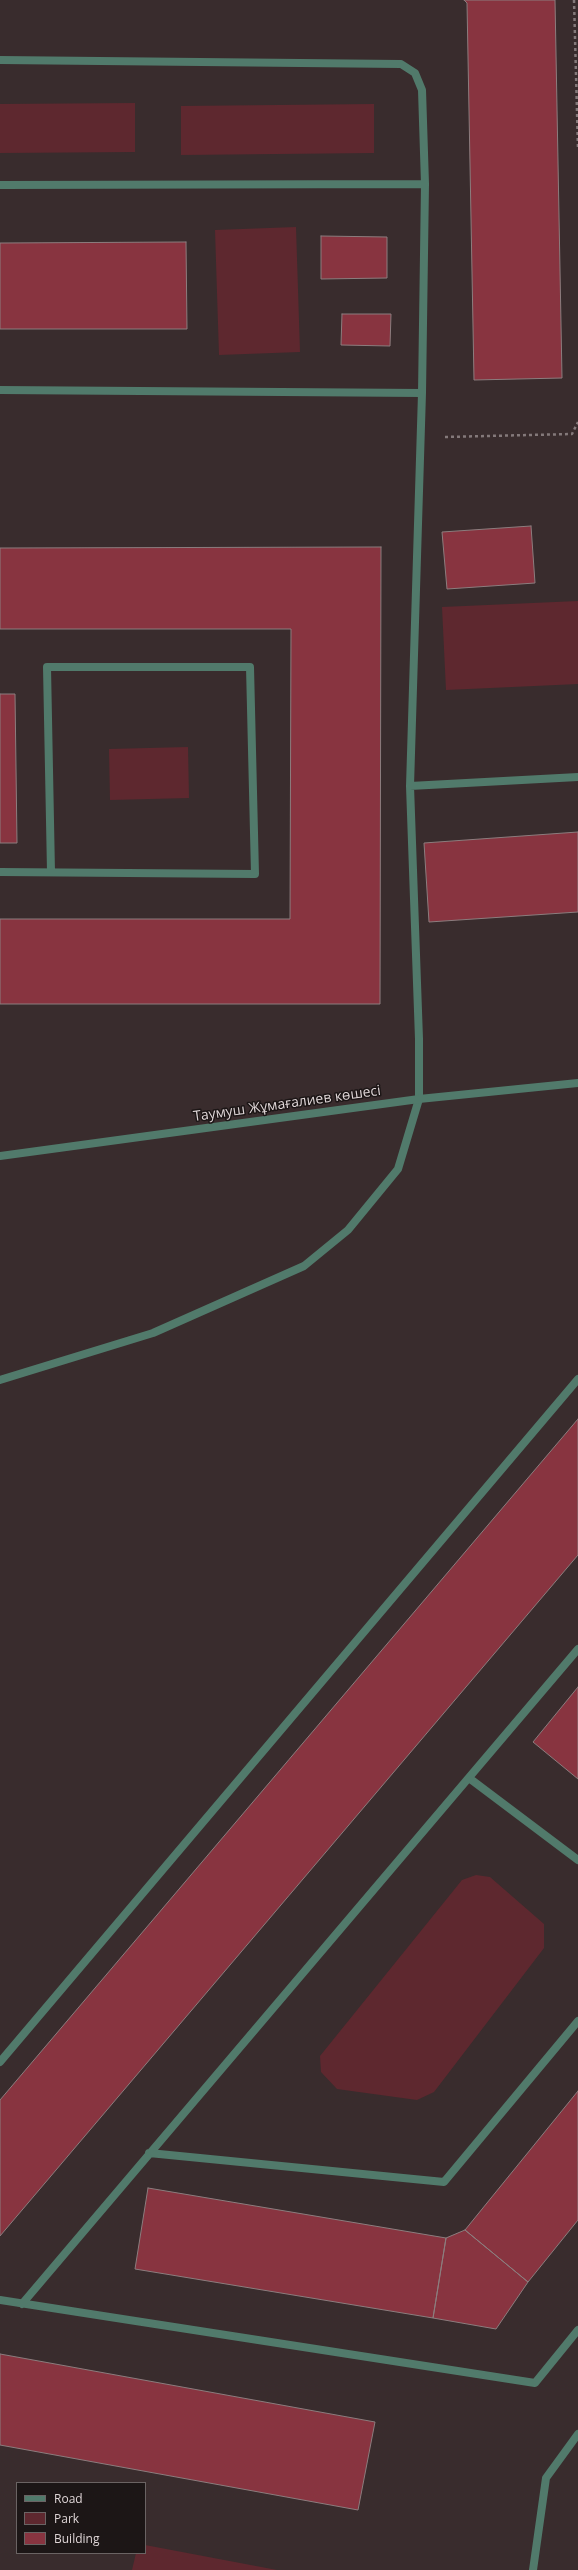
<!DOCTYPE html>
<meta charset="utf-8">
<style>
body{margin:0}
#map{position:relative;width:578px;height:2570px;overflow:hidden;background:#392c2d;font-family:"Open Sans",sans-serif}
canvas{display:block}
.legend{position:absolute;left:16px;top:2482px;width:130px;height:72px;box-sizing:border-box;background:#1c1616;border:1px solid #6a6363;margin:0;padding:5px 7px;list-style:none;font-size:12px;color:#dfd6d7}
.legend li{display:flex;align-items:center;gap:8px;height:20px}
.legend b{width:20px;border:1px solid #6a6363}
</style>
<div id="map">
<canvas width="578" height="2570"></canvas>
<ul class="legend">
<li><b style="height:5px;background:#517a6b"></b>Road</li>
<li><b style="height:11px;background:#5e282f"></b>Park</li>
<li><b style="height:11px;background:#883440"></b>Building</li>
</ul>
</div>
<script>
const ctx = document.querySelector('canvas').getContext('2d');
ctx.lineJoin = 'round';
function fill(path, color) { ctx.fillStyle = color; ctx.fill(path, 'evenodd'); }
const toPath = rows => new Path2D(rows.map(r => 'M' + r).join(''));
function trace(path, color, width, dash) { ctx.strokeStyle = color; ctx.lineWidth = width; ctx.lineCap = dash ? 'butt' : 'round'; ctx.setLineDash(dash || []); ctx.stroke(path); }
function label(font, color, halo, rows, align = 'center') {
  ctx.font = font + ' "Open Sans",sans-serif'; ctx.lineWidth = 3; ctx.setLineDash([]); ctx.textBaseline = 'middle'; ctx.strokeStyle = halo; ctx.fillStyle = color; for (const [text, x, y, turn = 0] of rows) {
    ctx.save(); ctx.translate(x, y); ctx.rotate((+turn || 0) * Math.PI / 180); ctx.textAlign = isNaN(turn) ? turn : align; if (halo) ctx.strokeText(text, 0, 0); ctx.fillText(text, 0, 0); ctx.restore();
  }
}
const green = toPath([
 [135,103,135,152,0,153,0,104],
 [374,104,374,153,181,155,181,106],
 [296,227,300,352,219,355,215,230],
 [578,601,578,684,446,690,442,607],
 [188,747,189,798,110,800,109,749],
 [476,1875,490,1877,544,1924,544,1948,434,2092,417,2100,337,2089,321,2072,320,2056,462,1880],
 [145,2545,277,2570,132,2570,136,2553,145,2553]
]);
const building = toPath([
 [464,0,555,0,562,378,474,380,467,3,464,0],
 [321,236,387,237,387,278,321,279,321,236],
 [186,242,187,329,0,329,0,243,186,242],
 [342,314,391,314,390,346,341,345,342,314],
 [531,526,535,583,447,589,442,532,531,526],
 [381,547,380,1004,0,1004,0,919,290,919,291,629,0,629,0,548,381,547],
 [0,694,15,694,17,843,0,843,0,694],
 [578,832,578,912,429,922,424,843,578,832],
 [578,1419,578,1555,0,2236,0,2100,578,1419],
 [578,1687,578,1779,533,1742,578,1687],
 [578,2091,578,2220,528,2282,465,2230,578,2091],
 [148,2188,446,2238,433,2318,135,2269,148,2188],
 [465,2230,528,2282,496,2329,433,2318,446,2238,465,2230],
 [0,2354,375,2422,358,2510,0,2445,0,2354]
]);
const path = toPath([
 [574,0,578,149],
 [445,437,572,434,578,422]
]);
const service = toPath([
 [0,60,401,64,415,73,422,90,425,184,422,393,410,786],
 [0,185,425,184],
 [0,390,422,393],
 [0,872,255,874,250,667,47,667,51,872],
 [0,1380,153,1333,304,1266,348,1230,398,1169,419,1099,419,1039,410,786,578,777],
 [469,1778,578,1860],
 [0,2062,578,1379],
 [149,2153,444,2182,578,2021],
 [0,2300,535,2383,578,2330],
 [22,2304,578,1649],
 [533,2570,546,2478,578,2434]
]);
const minor = toPath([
 [0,1156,419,1099,578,1083]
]);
const streetNames = [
 ["Таумуш Жұмағалиев көшесі",287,1104,-8]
];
fill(green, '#5e282f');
fill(building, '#883440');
trace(building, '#8c7d7e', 1);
trace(path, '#84797a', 2.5, [3, 3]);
trace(service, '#517a6b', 8);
trace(minor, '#517a6b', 8);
label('14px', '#dfd6d7', '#1c1616', streetNames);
</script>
